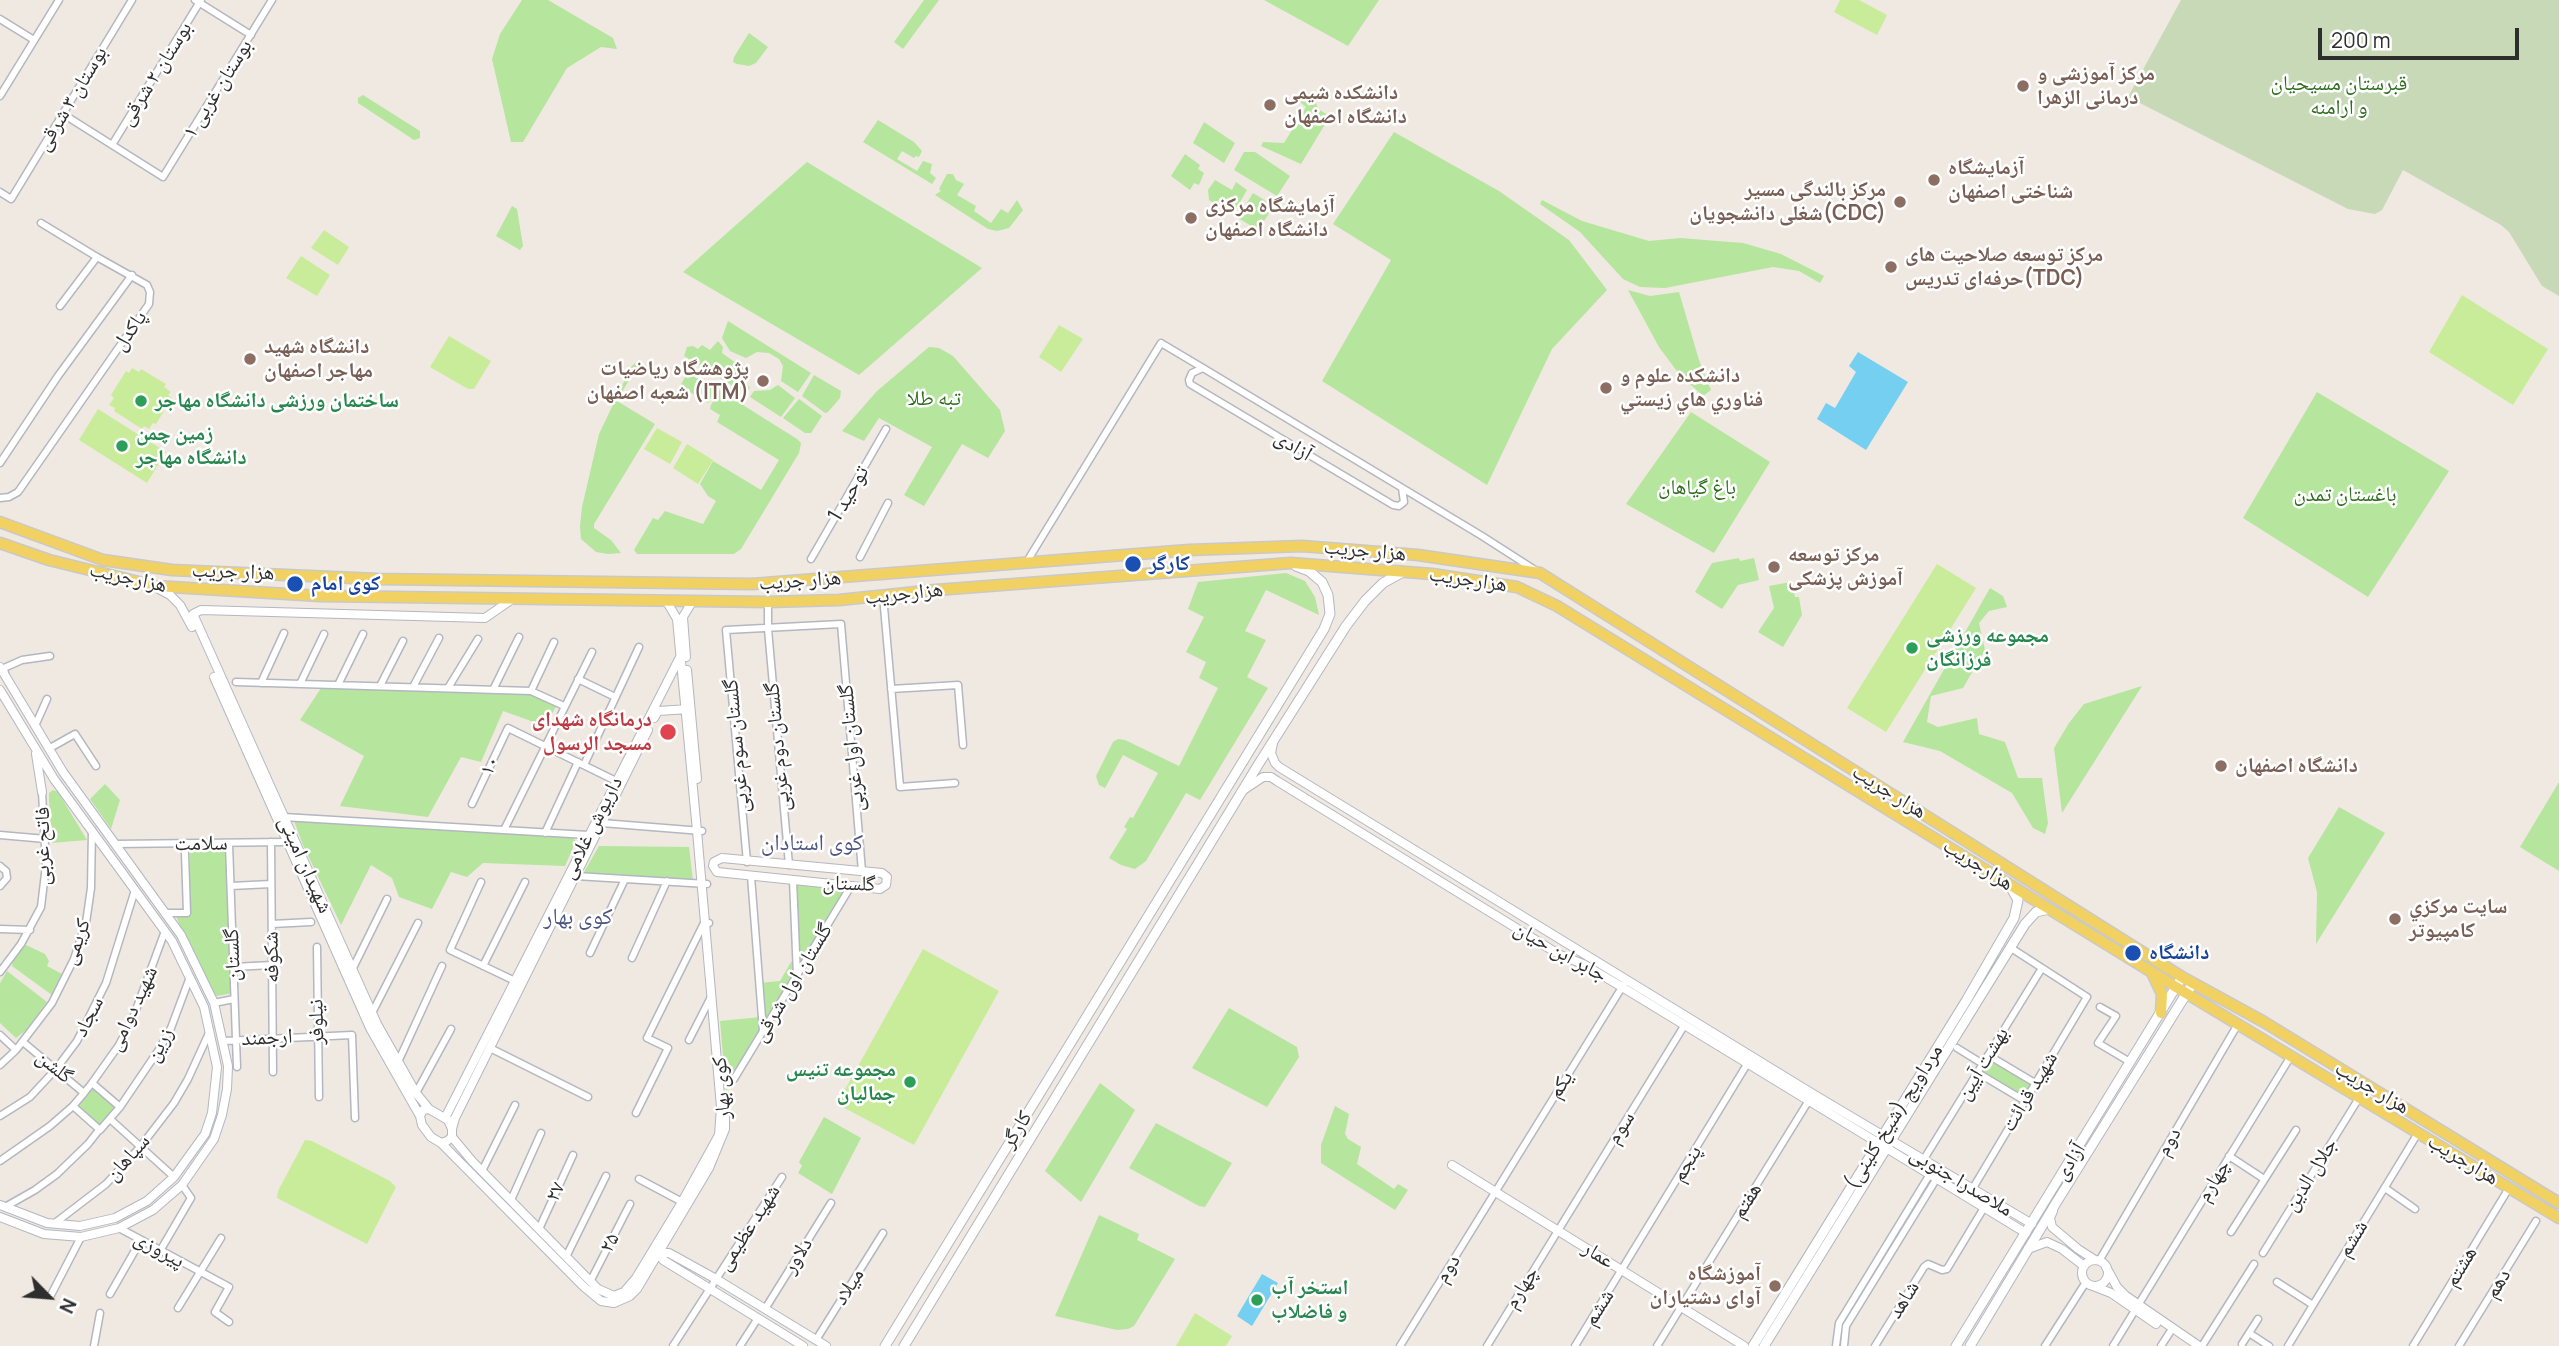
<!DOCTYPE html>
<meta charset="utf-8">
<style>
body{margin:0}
#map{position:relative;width:2559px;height:1346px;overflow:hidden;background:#efe9e1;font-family:Manrope,sans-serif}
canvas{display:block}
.north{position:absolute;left:14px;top:1262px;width:70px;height:70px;-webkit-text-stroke:5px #fff;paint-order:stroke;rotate:115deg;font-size:19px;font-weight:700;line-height:28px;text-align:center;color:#2e2e2e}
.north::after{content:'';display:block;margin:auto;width:24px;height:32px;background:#2e2e2e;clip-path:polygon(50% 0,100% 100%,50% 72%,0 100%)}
.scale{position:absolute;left:2318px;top:28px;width:201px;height:32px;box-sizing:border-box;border:4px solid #2e2e2e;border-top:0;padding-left:9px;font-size:21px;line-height:24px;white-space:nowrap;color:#2e2e2e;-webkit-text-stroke:5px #fff;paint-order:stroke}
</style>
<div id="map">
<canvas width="2559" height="1346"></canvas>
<div class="north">N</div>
<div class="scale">200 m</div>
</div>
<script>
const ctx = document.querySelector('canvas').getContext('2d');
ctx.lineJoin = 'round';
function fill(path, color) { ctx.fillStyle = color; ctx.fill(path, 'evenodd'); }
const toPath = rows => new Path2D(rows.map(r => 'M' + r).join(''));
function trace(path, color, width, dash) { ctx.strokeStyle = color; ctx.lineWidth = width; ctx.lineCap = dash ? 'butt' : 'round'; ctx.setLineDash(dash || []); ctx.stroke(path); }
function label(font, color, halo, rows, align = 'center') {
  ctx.font = font + ' Manrope,"Noto Naskh Arabic",sans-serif'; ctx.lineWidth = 5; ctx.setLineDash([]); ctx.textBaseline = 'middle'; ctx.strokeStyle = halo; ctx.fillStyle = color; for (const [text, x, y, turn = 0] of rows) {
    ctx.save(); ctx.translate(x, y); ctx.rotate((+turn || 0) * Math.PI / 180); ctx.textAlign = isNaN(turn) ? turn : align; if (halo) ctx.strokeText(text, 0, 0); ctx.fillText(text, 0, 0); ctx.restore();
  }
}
const green = toPath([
 [522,0,548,0,613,38,617,49,601,47,567,68,523,142,511,142,492,59,500,34],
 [924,0,939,0,903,49,894,42],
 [1264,0,1379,0,1348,46],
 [749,33,768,47,756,63,749,66,737,64,733,62,734,57],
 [1301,94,1315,101,1318,109,1330,116,1301,164,1261,146,1263,142,1284,143,1306,107,1298,100],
 [363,95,420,131,420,138,414,140,358,103,358,98],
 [878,120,914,142,922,151,919,157,916,156,914,158,902,151,897,159,917,171,923,161,932,164,930,173,936,178,932,184,863,142],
 [1204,122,1235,143,1224,163,1193,143],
 [1394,132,1499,191,1569,240,1607,290,1552,349,1487,485,1322,381,1391,260,1333,224],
 [1244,152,1255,152,1290,176,1277,196,1234,170],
 [1185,154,1200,165,1198,169,1204,173,1199,185,1194,183,1190,190,1171,176],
 [807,162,982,268,859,375,683,272],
 [947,174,953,174,956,180,964,184,957,195,976,206,974,211,991,223,1001,209,1008,213,1017,200,1023,210,1009,228,997,231,988,229,935,195,941,191,939,189],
 [1215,180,1232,190,1236,182,1247,190,1233,214,1209,200,1208,190],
 [1253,193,1274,206,1258,230,1238,218],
 [1542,200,1582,221,1649,241,1680,238,1743,243,1781,254,1824,276,1820,283,1799,271,1773,267,1665,288,1640,287,1623,279,1580,232,1540,204],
 [512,206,517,209,523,246,520,250,496,236],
 [1628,290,1650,296,1679,292,1699,360,1711,390,1703,396,1679,374,1659,347],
 [728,321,811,373,798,392,781,381,783,366,779,359,769,353,757,352,746,358,730,351,722,338],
 [718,341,723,347,722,353,743,368,745,380,750,388,746,394,684,356,687,347,693,346,698,349,702,345,710,350],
 [929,347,939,348,953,356,1000,410,1005,431,988,458,962,444,924,506,904,495,932,447,879,418,864,441,842,431,877,391],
 [638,360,638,364,617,401,655,424,594,524,594,528,611,540,621,553,608,554,596,552,581,539,580,526,582,507,599,434,631,367],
 [688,372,715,389,708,403,680,386],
 [814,375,841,391,840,398,828,412,825,413,802,396],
 [778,385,795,398,781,417,750,397,754,391,770,390],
 [719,390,797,439,801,443,799,453,741,549,734,554,637,554,634,550,653,518,658,520,665,511,703,524,716,501,708,496,700,484,713,461,761,490,779,460,717,422,720,415,710,409,711,405],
 [2317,392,2449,471,2368,597,2243,518],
 [799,399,822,416,811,433,805,433,783,418],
 [1691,412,1770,462,1714,553,1626,504],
 [1739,558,1740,561,1754,558,1759,580,1738,585,1722,609,1695,592,1712,563],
 [1286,573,1305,581,1315,597,1319,615,1266,590,1245,631,1266,640,1247,677,1268,688,1200,800,1186,793,1146,861,1135,869,1121,865,1109,858,1127,829,1124,827,1130,817,1133,818,1158,773,1123,755,1105,788,1099,785,1096,776,1113,742,1118,739,1125,740,1179,766,1218,688,1199,678,1206,662,1186,652,1204,617,1188,609,1198,582],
 [1791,582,1795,597,1799,597,1802,615,1783,647,1758,632,1774,608,1769,586],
 [1990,588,2003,596,2007,607,1989,611,1979,623,1985,650,1963,688,1931,696,1927,722,1938,727,1977,718,1979,734,2005,742,2018,778,2042,778,2048,823,2045,834,2033,828,2012,793,1940,751,1903,742],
 [325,682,496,693,538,693,558,703,545,726,503,711,481,762,461,757,428,817,340,806,364,756,300,720],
 [2142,686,2062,813,2054,748,2069,723,2084,704],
 [2559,782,2559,871,2520,847],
 [105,784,120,800,111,829,90,799],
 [53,790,58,792,87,840,52,843,49,800,49,793],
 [2339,807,2385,833,2316,944,2317,892,2308,858],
 [291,813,567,833,576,841,565,866,483,863,467,877,451,872,432,909,399,897,392,878,371,865,341,925,303,845],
 [599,846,689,847,693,881,583,874],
 [190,849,225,849,233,993,211,997,175,914,190,904],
 [793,880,851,886,726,1091,720,1021,761,1017,759,983,780,981,791,962,794,960],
 [26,945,45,954,49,961,47,966,62,974,52,995,12,966,15,953],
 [7,971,47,1002,26,1030,16,1038,0,1023,0,983],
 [1229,1008,1297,1047,1299,1057,1267,1107,1192,1068],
 [1988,1055,2035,1083,2025,1101,1978,1073],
 [1100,1083,1135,1110,1081,1202,1045,1171],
 [93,1086,116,1107,100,1126,77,1106],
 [1335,1106,1349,1114,1345,1134,1348,1139,1361,1147,1357,1164,1394,1189,1398,1184,1408,1190,1395,1210,1321,1163,1321,1145],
 [824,1117,861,1138,832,1194,798,1173,802,1166,799,1162],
 [1156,1123,1232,1163,1205,1207,1199,1206,1129,1168],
 [1099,1215,1139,1234,1137,1240,1175,1259,1134,1326,1128,1329,1117,1330,1055,1316]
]);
const cemetery = toPath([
 [2181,0,2559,0,2559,296,2542,286,2509,232,2501,225,2403,170,2382,210,2375,214,2348,209,2128,97]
]);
const pitch = toPath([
 [1840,0,1859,0,1887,15,1877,35,1834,12],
 [324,230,349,247,338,265,311,248],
 [301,256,330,275,317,296,286,278],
 [2462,295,2548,349,2513,405,2429,352],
 [1059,325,1083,339,1061,372,1039,357],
 [449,336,491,361,474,389,468,389,430,367],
 [132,368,139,372,141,369,166,384,164,387,171,392,168,395,172,398,156,424,153,423,149,429,144,426,142,429,114,411,115,408,109,405,114,398,111,395,126,371,129,373],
 [98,409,166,452,147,483,79,440],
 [657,428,682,442,670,464,644,449],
 [687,444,713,460,698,484,673,468],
 [1937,564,1976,588,1886,732,1847,708],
 [923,949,999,991,914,1145,837,1104],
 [305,1140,312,1141,390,1181,396,1187,367,1244,277,1198,278,1191],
 [1195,1313,1232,1336,1226,1346,1176,1346]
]);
const water = toPath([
 [1858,352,1908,382,1866,450,1817,419,1826,403,1835,408,1856,372,1849,366],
 [1262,1274,1278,1283,1252,1326,1237,1316]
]);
const minor = toPath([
 [195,0,251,35],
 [0,19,34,40],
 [0,96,59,0],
 [63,114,163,177,272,0],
 [112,145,201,0],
 [0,192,11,199,13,196,132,0],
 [41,223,97,257,60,306],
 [0,463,58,376,132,275],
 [1402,488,1404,502,1399,506,1393,505,1190,384,1189,380,1192,373,1203,368,1482,536,1535,570],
 [0,498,9,497,18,492,149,304,150,292,147,285,97,257],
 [860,557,888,503],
 [811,559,886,429],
 [1026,563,1161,343,1203,368],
 [883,596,900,787,955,783],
 [768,602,768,629,789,865],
 [5,674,4,668,22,660,50,656],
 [578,679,615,697],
 [236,682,531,691,564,706],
 [261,683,284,633],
 [300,684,324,634],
 [338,685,363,634],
 [380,686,403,641],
 [413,687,439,638],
 [448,688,478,639],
 [891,689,958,685,963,745],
 [493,690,519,637],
 [531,691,554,642],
 [35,726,47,699],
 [50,748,75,734,96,766],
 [584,765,639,647],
 [472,804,508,728,616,781],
 [283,817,588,835],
 [602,823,702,831],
 [504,830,592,652],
 [545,833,578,762],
 [0,835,46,839],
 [271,842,273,1072],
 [115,844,286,842],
 [229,844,237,1067],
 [747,862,726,630,841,624,862,871],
 [0,866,6,871,7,878,0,886],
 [576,876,707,884],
 [751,876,763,1031],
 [793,880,797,976],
 [481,882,450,950,515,981],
 [231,886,271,884],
 [165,913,187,913,185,853],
 [272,924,311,922],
 [0,929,30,930],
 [317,947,319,1097],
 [590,953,625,879],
 [632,958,667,881],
 [483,966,525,882],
 [233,967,272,965],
 [352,970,387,899],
 [0,972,21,944,41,907,46,865,42,792],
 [214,1003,234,999],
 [2100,1007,2116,1016,2098,1043,2130,1062],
 [372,1013,418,923],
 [0,1035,16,1050,52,1003,74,959,86,923,91,888,92,830],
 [689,1040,711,997],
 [224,1041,352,1035,355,1118],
 [23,1042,84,1093,73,1106,100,1130,120,1107,92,1083,84,1093],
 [490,1048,588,1097],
 [1957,1048,1983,1064],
 [1988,1055,2035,1083],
 [398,1062,442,966],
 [0,1065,16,1050],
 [1978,1073,2025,1101],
 [734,1079,851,886],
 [92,1083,119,1045,133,1018,165,931],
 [416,1093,451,1029],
 [120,1107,160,1048,171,1028,190,977],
 [636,1113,668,1048,647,1038,704,923,709,923],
 [0,1116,30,1097,56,1069,77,1041,106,983,135,890],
 [110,1119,174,1177],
 [2229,1156,2264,1179],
 [1924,1159,2042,968],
 [0,1161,50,1126,73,1106],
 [482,1171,515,1105],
 [639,1179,684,1203],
 [1973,1188,2087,997,2011,948],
 [2385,1188,2415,1209],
 [511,1200,541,1133],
 [5,1207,35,1190,57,1174,88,1144,99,1130],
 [55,1223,106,1184,141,1146,174,1103,188,1079,209,1033],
 [119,1228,229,1287,215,1312,229,1322],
 [539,1229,573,1155],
 [2231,1232,2296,1130],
 [160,1251,191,1198,182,1185],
 [2263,1253,2359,1098],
 [566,1257,606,1176],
 [2099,1261,2238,1024],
 [590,1282,630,1204],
 [2277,1282,2313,1305],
 [110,1294,141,1240],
 [51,1295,81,1237],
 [178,1308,221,1238],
 [765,1309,831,1203],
 [2249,1333,2269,1346],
 [816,1340,883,1233],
 [2242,1344,2258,1319],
 [94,1346,100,1313],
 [673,1346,782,1177],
 [740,1346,758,1318],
 [1400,1346,1624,984],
 [1487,1346,1684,1026],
 [1575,1346,1749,1061],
 [1657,1346,1811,1097],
 [1836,1346,1839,1323,1930,1174],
 [1844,1346,1846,1326,1937,1178],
 [1875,1346,1924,1267,1928,1264,1942,1270,1947,1269,1985,1206],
 [2045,1346,2086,1282],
 [2113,1346,2291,1056],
 [2161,1346,2172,1329],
 [2202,1346,2254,1264],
 [2288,1346,2418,1133],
 [2413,1346,2509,1188],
 [2459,1346,2536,1221]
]);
const tertiary = toPath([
 [157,588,170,595,180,605,192,627],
 [686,657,683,617,692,602],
 [0,667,63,772,181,935,214,1003,228,1066,227,1089,222,1115,214,1139,182,1185,153,1210,119,1228,81,1237,44,1234,0,1217],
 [687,670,697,779],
 [214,677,370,1028,420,1116],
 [0,690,54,779,172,941,204,1007,217,1067,212,1113,205,1134,174,1177,147,1201,115,1218,80,1226,47,1223,0,1205],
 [654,718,658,711,689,709],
 [1273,743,1271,753,1275,763,1279,767,1813,1094,2032,1224],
 [36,754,42,792],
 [1245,789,1263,777,1271,777,1277,781,1560,955,1583,964,1622,987,2026,1233],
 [722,858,882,873,887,877,886,885,880,889,717,872,713,866,714,862,722,858],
 [429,1109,416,1093,377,1024,193,614,201,610,485,618,511,600],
 [445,1118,680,657],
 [452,1129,455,1118,648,730],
 [452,1137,447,1141,441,1143,431,1137,422,1125,420,1116,423,1110,429,1109,448,1120,452,1129,452,1137,472,1161,598,1289,614,1296,624,1292,636,1278,682,1202,719,1135,721,1107,697,831,677,619,667,602],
 [441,1143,584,1287,601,1301,614,1303,630,1296,637,1289,709,1168,725,1129,725,1099],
 [1452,1165,1744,1346],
 [2053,1211,2050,1218,2052,1227,2078,1249,2095,1260],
 [2028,1249,2047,1242,2062,1249,2084,1266],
 [657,1251,663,1260,803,1346],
 [659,1253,669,1253,716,1279,826,1346],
 '2082 1273a13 13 0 1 1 26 0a13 13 0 1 1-26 0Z',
 [2106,1267,2117,1287,2126,1296,2199,1346],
 [2093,1286,2111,1293,2156,1324]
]);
const secondary = toPath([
 [885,1346,1324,629,1330,614,1328,595,1322,582,1309,571,1296,566],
 [904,1346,1258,765,1346,626,1365,601,1383,583,1403,572],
 [1753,1346,1966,1001,2014,918,2018,900,2010,886],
 [1764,1346,2025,924,2036,912,2049,909],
 [1956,1346,2182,977],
 [1970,1346,2056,1203,2193,983]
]);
const primary = toPath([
 [0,522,103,560,172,570,378,579,752,584,1189,550,1302,546,1418,555,1540,573,2182,977,2264,1022,2559,1203],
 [0,543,49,560,155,586,320,596,768,602,839,600,936,590,1291,563,1432,574,1517,587,1557,606,2176,987,2559,1218],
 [2153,975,2162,994,2161,1013]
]);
const markers = [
 [2023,86,7,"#8d6e63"],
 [1270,105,7,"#8d6e63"],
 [1934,180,7,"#8d6e63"],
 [1900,202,7,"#8d6e63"],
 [1191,218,7,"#8d6e63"],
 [1891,267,7,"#8d6e63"],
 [250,359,7,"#8d6e63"],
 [763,381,7,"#8d6e63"],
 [1606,388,7,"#8d6e63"],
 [141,401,7,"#2e9e5b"],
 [122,446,7,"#2e9e5b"],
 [1133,564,9,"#1a4fb4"],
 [1774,567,7,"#8d6e63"],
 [295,584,9,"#1a4fb4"],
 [1912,648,7,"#2e9e5b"],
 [668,732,9,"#e0444e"],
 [2221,766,7,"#8d6e63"],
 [2395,919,7,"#8d6e63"],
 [2133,953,9,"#1a4fb4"],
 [910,1082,7,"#2e9e5b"],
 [1775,1286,7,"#8d6e63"],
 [1257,1300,7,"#2e9e5b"]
];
const streetNames = [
 ["بوستان ۲ شرقی",156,74,-58],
 ["بوستان غربی ۱",218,89,-58],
 ["بوستان ۳ شرقی",72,99,-59],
 ["پاکدل",130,331,-55],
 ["آزادی",1293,446,31],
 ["توحید 1",849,494,-60],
 ["هزار جریب",1365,551,5],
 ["هزار جریب",233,572,2],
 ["هزارجریب",128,578,12],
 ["هزارجریب",1468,580,8],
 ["هزار جریب",800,581,-4],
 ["هزارجریب",904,594,-6],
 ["گلستان سوم غربی",737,746,-95],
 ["گلستان دوم غربی",778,747,-95],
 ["گلستان اول غربی",852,748,-95],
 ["۱۰",490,766,-65],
 ["هزار جریب",1889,792,32],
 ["داریوش غلامی",592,828,-63],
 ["سلامت",201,844,-1],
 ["فاتح غربی",43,846,-90],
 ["شهیدان امینی",305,865,66],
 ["هزارجریب",1978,865,32],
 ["گلستان",849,884,2],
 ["کریمی",77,942,-71],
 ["جابر ابن حیان",1560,952,29],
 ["گلستان",233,955,-92],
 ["شکوفه",272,957,-91],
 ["گلستان اول شرقی",793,983,-59],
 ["شهید دوامی",133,1009,-65],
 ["سجاد",89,1017,-63],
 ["نیلوفر",317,1022,-91],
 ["ارجمند",267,1038,-3],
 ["زرین",160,1045,-62],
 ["بهشت آیین",1983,1064,-59],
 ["گلشن",54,1067,39],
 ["یکم",1561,1085,-58],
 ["کوی بهار",722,1088,-94],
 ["هزار جریب",2372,1088,31],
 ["شهید قرائت",2030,1092,-59],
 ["مرداویج (شیخ کلینی)",1894,1117,-58],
 ["سوم",1621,1128,-58],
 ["کارگر",1017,1130,-58],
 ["دوم",2169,1142,-60],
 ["سپاهان",128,1158,-48],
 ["هزارجریب",2463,1160,31],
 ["آزادی",2070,1162,-58],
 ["پنجم",1687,1164,-59],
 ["جلال الدین",2311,1175,-58],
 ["چهارم",2214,1181,-59],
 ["ملاصدرا جنوبی",1961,1182,31],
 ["۲۷",556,1192,-65],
 ["هفتم",1747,1201,-58],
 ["شهید عظیمی",749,1228,-57],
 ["ششم",2353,1239,-59],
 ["۲۵",610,1243,-63],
 ["پیروزی",159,1250,29],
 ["عمار",1598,1255,32],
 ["دلاور",798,1256,-58],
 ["هشتم",2461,1267,-59],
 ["دوم",1448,1269,-58],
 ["دهم",2498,1284,-59],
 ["میلاد",849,1287,-58],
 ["چهارم",1522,1288,-58],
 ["شاهد",1904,1300,-58],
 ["ششم",1599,1308,-58]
];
const educationNames = [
 ["مرکز آموزشی و",2037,74],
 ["درمانی الزهرا",2037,98],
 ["دانشکده شیمی",1284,93],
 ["دانشگاه اصفهان",1284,117],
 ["آزمایشگاه",1948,168],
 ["شناختی اصفهان",1948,192],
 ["مرکز بالندگی مسیر",1886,190,"right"],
 ["شغلی دانشجویان(CDC)",1886,214,"right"],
 ["آزمایشگاه مرکزی",1205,206],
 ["دانشگاه اصفهان",1205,230],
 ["مرکز توسعه صلاحیت های",1905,255],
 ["حرفه‌ای تدریس(TDC)",1905,279],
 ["دانشگاه شهید",264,347],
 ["مهاجر اصفهان",264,371],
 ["پژوهشگاه رياضيات",749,369,"right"],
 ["شعبه اصفهان (ITM)",749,393,"right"],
 ["دانشکده علوم و",1620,376],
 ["فناوري هاي زيستي",1620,400],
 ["مرکز توسعه",1788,555],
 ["آموزش پزشکی",1788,579],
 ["دانشگاه اصفهان",2235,766],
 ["سايت مرکزي",2409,907],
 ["کامپيوتر",2409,931],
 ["آموزشگاه",1761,1274,"right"],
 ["آوای دشتیاران",1761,1298,"right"]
];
const parkNames = [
 ["قبرستان مسیحیان",2339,84],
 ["و ارامنه",2339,108],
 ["تبه طلا",934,399],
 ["باغ گیاهان",1697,488],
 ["باغستان تمدن",2345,495]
];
const leisureNames = [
 ["ساختمان ورزشی دانشگاه مهاجر",155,401],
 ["زمین چمن",136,434],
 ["دانشگاه مهاجر",136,458],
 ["مجموعه ورزشی",1926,636],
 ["فرزانگان",1926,660],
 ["مجموعه تنیس",896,1070,"right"],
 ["جمالیان",896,1094,"right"],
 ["استخر آب",1271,1288],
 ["و فاضلاب",1271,1312]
];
const transitNames = [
 ["کارگر",1149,564],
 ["کوی امام",311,584],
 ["دانشگاه",2149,953]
];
const healthNames = [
 ["درمانگاه شهدای",652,720],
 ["مسجد الرسول",652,744]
];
const neighbourhoodNames = [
 ["کوی استادان",812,844],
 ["کوی بهار",578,918]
];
fill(green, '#b6e59e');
fill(cemetery, '#c8d9b8');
fill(pitch, '#c9ec9a');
fill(water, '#75cff0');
trace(minor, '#b4b7c1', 9);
trace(tertiary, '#b4b7c1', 10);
trace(secondary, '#b4b7c1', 11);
trace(primary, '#c9c9c9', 13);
trace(minor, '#fff', 6);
trace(tertiary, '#fff', 8);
trace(secondary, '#fff', 9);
trace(primary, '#f2d163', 10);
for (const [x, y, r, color] of markers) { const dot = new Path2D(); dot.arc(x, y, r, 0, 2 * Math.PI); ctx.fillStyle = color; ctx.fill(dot); trace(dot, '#fff', 2.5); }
label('21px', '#2e2e2e', '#fff', streetNames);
label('bold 21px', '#785e54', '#fff', educationNames, 'left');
label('21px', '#2c6e1b', '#fff', parkNames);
label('bold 21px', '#27864d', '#fff', leisureNames, 'left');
label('bold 21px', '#164399', '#fff', transitNames, 'left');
label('bold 21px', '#be3a42', '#fff', healthNames, 'right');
label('23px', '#4d5680', '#fff', neighbourhoodNames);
</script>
